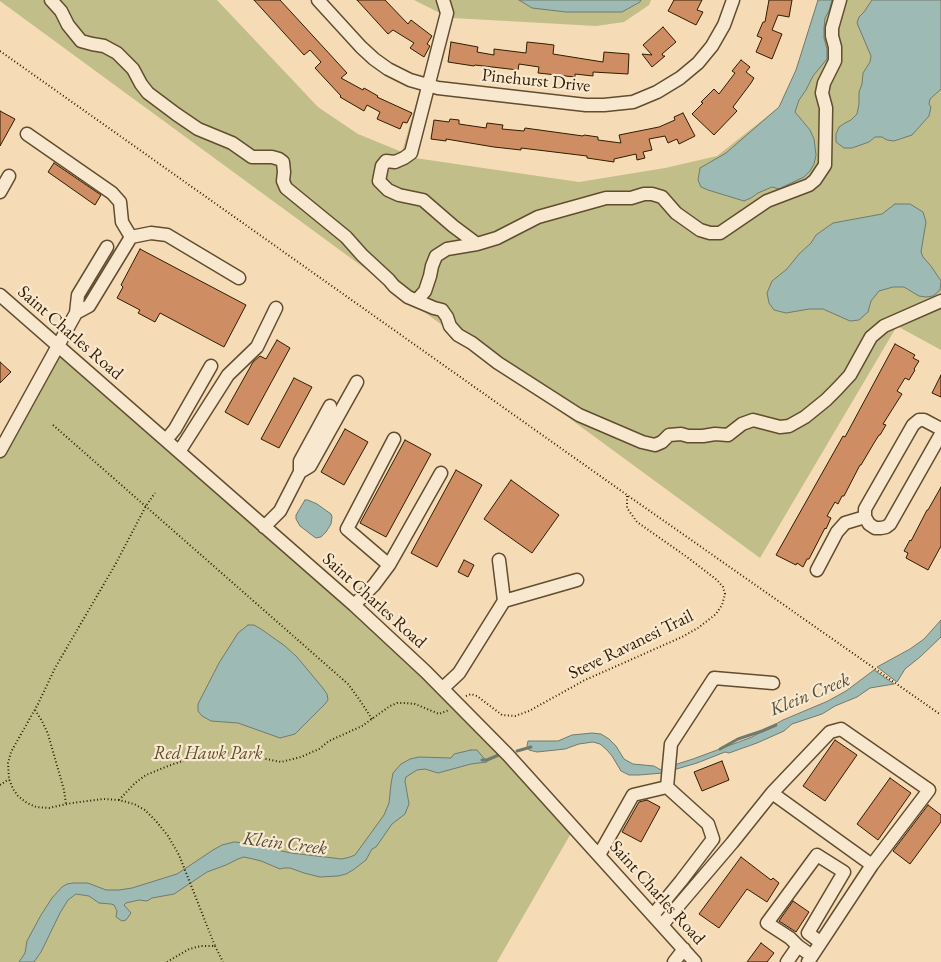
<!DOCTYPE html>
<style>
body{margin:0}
canvas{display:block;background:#f5dcb6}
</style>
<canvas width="941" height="962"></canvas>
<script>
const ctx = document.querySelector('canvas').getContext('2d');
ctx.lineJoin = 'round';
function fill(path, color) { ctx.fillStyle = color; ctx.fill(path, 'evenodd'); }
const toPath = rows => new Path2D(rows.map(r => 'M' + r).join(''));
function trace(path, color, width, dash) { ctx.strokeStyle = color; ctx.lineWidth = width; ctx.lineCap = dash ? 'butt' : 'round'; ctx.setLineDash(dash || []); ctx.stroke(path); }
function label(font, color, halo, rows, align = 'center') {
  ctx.font = font + ' "EB Garamond",serif'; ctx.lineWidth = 4.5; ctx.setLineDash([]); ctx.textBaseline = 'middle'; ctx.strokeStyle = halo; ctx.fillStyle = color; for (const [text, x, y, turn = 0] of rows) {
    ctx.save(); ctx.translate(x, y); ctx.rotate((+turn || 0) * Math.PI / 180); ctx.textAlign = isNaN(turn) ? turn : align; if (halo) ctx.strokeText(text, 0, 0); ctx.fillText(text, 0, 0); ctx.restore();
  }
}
const green = toPath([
 [0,0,217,0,318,107,358,134,402,152,442,14,414,0,651,0,649,5,624,22,596,26,453,18,415,158,579,182,665,168,717,156,779,107,796,70,818,0,941,0,941,350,897,326,760,558,0,1],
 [58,344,434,677,574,828,497,962,0,962,0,451]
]);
const water = toPath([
 [519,0,641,0,640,2,622,12,566,12,532,8,519,0],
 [818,0,832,0,829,11,825,18,824,28,824,38,827,49,827,59,813,76,806,90,799,100,795,112,810,130,814,139,816,155,814,164,810,171,804,177,787,185,779,189,772,187,758,193,751,198,744,201,708,190,701,187,698,180,700,168,726,153,779,107,796,70,818,0],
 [872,0,941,0,941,89,930,99,929,104,931,107,929,116,912,135,894,141,887,140,882,137,875,137,869,142,852,148,844,148,836,142,836,134,839,127,845,123,851,120,857,114,859,104,859,92,862,84,863,73,870,62,871,56,857,23,859,17,864,12,872,0],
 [895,204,910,204,923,212,926,222,921,252,923,257,931,266,941,281,940,290,933,296,926,297,919,296,904,287,893,287,879,291,871,301,868,312,859,320,850,321,823,309,809,309,786,313,774,310,769,303,767,293,772,281,787,269,799,254,811,243,816,235,833,223,882,214,895,204],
 [305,500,308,500,317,504,331,514,332,517,331,524,326,532,321,537,316,538,313,536,300,526,296,519,296,515,305,500],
 [941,620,941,637,920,657,905,669,897,682,877,667,910,649,924,639,941,620],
 [248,625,254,625,261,629,285,646,297,657,322,687,327,694,328,700,325,704,295,734,280,738,238,723,211,721,202,716,198,711,198,704,219,663,238,633,248,625],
 [874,670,894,684,870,688,857,697,835,706,822,714,792,724,784,731,757,743,729,753,725,752,697,763,663,773,639,775,629,775,621,771,612,756,607,750,600,744,593,742,579,744,565,749,537,752,529,750,527,746,528,741,558,741,572,735,592,733,601,734,609,739,616,746,624,759,633,764,654,766,659,769,662,770,664,767,674,765,693,759,752,737,783,720,828,701,846,691,874,670],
 [471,750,477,750,487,762,471,764,438,773,425,769,417,770,406,777,405,781,409,804,405,814,392,824,376,847,372,849,366,860,353,870,346,874,338,876,320,877,304,873,290,868,284,868,280,869,261,861,253,859,244,857,238,859,226,865,207,872,174,894,152,898,147,901,139,900,126,903,124,905,131,913,126,920,122,921,116,917,117,911,114,905,111,904,99,903,89,896,76,894,68,900,60,913,41,952,34,962,19,962,25,953,27,941,41,915,52,898,62,887,67,884,73,883,88,883,106,890,119,890,132,888,177,874,213,850,222,845,234,842,245,843,291,853,342,859,350,857,355,855,384,815,389,803,391,784,393,773,401,764,410,759,419,757,451,758,454,754,471,750]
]);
const stream = toPath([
 [720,749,738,739,762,731,776,725],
 [517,751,531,747],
 [482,760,487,760,501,754]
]);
const building = toPath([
 [254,0,280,0,347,73,341,78,363,90,364,88,378,96,377,97,412,113,407,123,403,122,400,129,377,119,380,112,367,105,364,111,340,97,341,96,315,68,321,62,310,50,304,55,254,0],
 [357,0,385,0,408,24,411,20,432,36,427,44,430,46,424,57,410,48,414,43,393,30,388,34,357,0],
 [674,0,702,0,697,10,703,12,696,25,668,11,674,0],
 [769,0,792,0,789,17,778,15,772,30,782,34,772,59,756,52,762,38,757,36,763,22,765,22,769,0],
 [663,27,676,42,662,54,663,56,665,56,652,67,642,54,652,55,643,45,663,27],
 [451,42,478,47,477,52,494,55,494,49,526,53,527,42,546,44,554,45,553,54,603,62,604,52,629,54,628,74,593,72,593,76,575,74,575,77,538,73,539,67,519,64,518,70,475,65,474,66,448,62,451,42],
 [741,60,750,67,746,72,754,78,751,83,733,107,737,111,714,135,692,114,703,103,701,102,714,89,719,94,735,73,732,71,741,60],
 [0,111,15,119,0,146,0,111],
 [683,113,695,136,679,144,677,139,668,143,665,136,649,139,652,150,643,152,645,158,637,160,636,154,614,159,614,162,587,158,587,156,546,151,521,148,521,150,494,147,446,139,446,141,431,139,434,120,449,122,450,119,459,120,459,124,486,128,487,123,503,125,502,129,524,131,525,128,583,136,584,135,598,137,598,140,621,143,619,135,659,127,675,120,674,117,683,113],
 [54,163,101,195,95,205,48,172,54,163],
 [140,249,246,305,224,347,160,313,155,322,138,313,140,310,117,298,123,287,121,285,140,249],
 [277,340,290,348,248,425,225,412,253,362,260,356,266,359,277,340],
 [895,344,915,355,913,358,919,361,914,369,915,370,909,380,905,378,897,391,902,394,883,424,886,425,880,435,879,435,874,443,861,465,860,465,844,496,842,496,838,504,835,502,827,516,831,518,826,529,825,528,809,559,807,559,803,567,797,563,796,565,776,555,843,436,845,437,895,344],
 [0,362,11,372,0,383,0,362],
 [941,375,941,397,932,393,941,375],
 [294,378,312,387,279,448,261,439,294,378],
 [345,429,368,442,344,485,321,472,345,429],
 [405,440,431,454,386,537,360,523,405,440],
 [456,470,482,485,437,567,411,553,456,470],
 [511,480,559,515,532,553,484,519,511,480],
 [941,487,941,546,928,570,906,558,908,553,904,551,910,540,911,541,927,510,928,510,941,487],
 [464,560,474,565,468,577,458,572,464,560],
 [835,740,857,755,825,801,803,786,835,740],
 [722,761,729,780,702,791,694,772,722,761],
 [890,778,911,793,878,840,857,824,890,778],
 [647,800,660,807,641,842,622,832,639,802,647,800],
 [928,805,941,815,941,822,910,864,893,851,928,805],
 [741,857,771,880,773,878,779,883,767,902,747,889,719,928,699,914,741,857],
 [793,901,809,912,796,932,779,921,793,901],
 [761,943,774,953,767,962,747,962,761,943]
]);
const path = toPath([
 [0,51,627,495,941,715],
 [53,425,348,684,359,699,372,719],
 [466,696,471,694,477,696,502,715,515,716,529,711,585,680,682,637,698,628,716,614,722,605,725,594,723,587,717,580,687,557,637,522,627,508,627,495],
 [35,710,42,721,48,734,64,790,66,804],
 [0,785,9,779],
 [119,800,103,799,72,803,49,808,36,807,27,803,18,796,13,789,9,779,8,763,11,752,38,704,55,668,115,565,146,506,155,493],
 [215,946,223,962],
 [167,962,189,949,201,946,215,946,179,855,168,836,156,821,145,810,134,804,119,800,135,783,146,775,168,766,197,756,208,753,222,752,236,753,281,762,301,757,319,749,329,741,362,726,390,706,397,703,406,703,415,704,439,714,449,710]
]);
const minor = toPath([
 [51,0,61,11,68,25,81,41,92,44,104,46,117,53,133,69,141,84,148,93,176,114,198,129,232,143,252,157,272,157,279,159,283,162,284,172,283,181,286,188,346,237,362,255,389,280,394,286,408,297,434,308,442,310,447,317,450,326,458,335,472,343,498,363,579,415,642,442,655,445,662,442,669,435,681,434,688,436,703,436,715,434,728,435,742,424,753,420,780,427,789,426,805,417,826,400,837,389,850,375,871,337,884,326,941,301],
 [318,0,361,47,374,59,388,69,410,80,438,88,586,105,604,105,633,102,657,92,680,78,698,63,712,46,724,25,733,0],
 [443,0,447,13,411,153,404,158,395,162,386,161,382,166,379,181,388,190,399,195,423,200,453,226,477,244,497,238,538,217,606,198,631,198,644,194,652,194,662,197,676,213,700,230,710,233,720,233,767,201,809,185,815,180,825,165,826,108,822,93,824,83,835,61,835,47,832,36,832,28,840,0],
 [27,134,112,193,120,202,122,222,131,237],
 [0,192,9,176],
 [0,295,354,605,426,672,508,755,695,962],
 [417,300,425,291,430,276,432,266,436,256,447,249,477,244],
 [76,313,78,295,107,247],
 [941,429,924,420,919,420,913,425,865,509,865,517,869,524,875,528,881,528,886,527,890,524,941,434],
 [166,440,175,429,211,366],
 [0,451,76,313,89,306,131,237,151,233,167,235,239,278],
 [179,452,228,375,257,347,276,308],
 [300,472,300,461,330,406],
 [264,527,280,511,300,472,310,466,357,382],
 [499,560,504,601],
 [389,565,441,473],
 [817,570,837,532,845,523,865,517],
 [354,605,374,585,389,565,347,529,394,439],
 [443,688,459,673,504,601,577,580],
 [667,787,671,744,714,678,773,683],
 [772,793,830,732,841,729,929,790,872,865],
 [599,855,633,795,667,787],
 [653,915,681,881,713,839,708,824,667,787],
 [662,925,732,843,772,793,872,865,808,962],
 [812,956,798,946,790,938,767,923,817,855,844,872,808,933,820,942],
 [674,962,684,949],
 [787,962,798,946]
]);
const streetNames = [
 ["Pinehurst Drive",536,81,6],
 ["Saint Charles Road",70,333,41],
 ["Saint Charles Road",374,601,42],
 ["Steve Ravanesi Trail",631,645,-26],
 ["Saint Charles Road",657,893,48]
];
const parkNames = [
 ["Red Hawk Park",208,754]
];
const waterNames = [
 ["Klein Creek",810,695,-22],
 ["Klein Creek",285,844,7]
];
fill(green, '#c2be89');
fill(water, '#9dbab5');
trace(water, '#717b6d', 1);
trace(stream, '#717b6d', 3);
fill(building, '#ce8d62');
trace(building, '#301d02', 1);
trace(minor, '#614d2f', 15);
trace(path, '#301d02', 2, [1, 2.5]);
trace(minor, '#f8e8d0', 12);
label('18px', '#301d02', '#f8e8d0', streetNames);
label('italic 18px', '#5c4d2a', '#f8e8d0', parkNames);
label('italic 19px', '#514c38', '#f8e8d0', waterNames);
</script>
